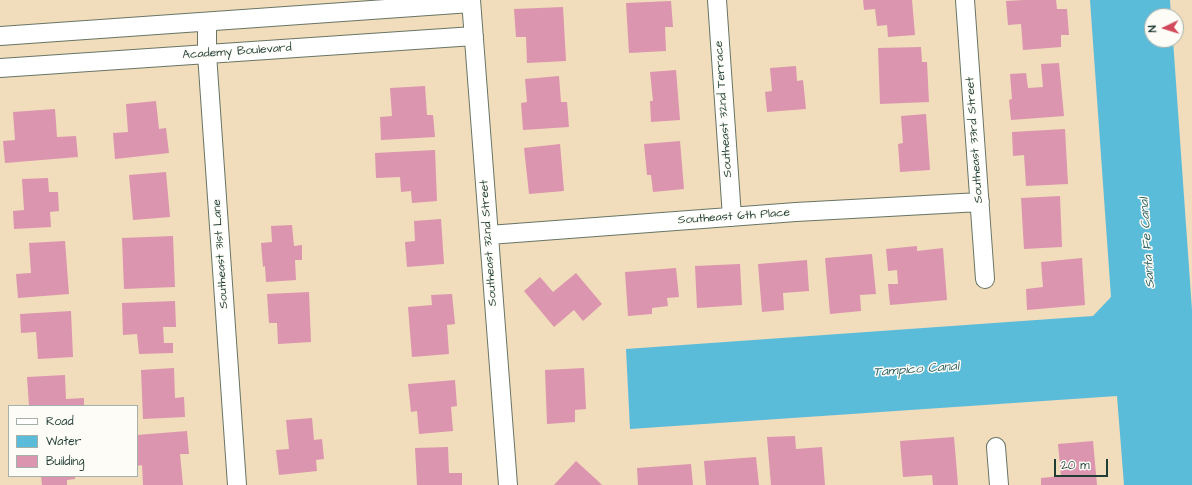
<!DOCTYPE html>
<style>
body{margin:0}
#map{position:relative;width:1192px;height:485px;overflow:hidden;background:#f1dcbc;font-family:"Architects Daughter",sans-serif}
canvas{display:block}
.legend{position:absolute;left:8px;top:405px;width:130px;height:72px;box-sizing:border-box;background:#fdfcf7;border:1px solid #a4b0a9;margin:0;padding:5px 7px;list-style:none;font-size:12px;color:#1f3d34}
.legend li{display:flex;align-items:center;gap:8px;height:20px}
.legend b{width:20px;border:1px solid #a4b0a9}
.north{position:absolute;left:1144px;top:8px;width:40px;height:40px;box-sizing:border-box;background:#fdfcf7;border:1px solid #a4b0a9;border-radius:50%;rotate:266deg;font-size:11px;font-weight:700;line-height:16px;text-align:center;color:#1f3d34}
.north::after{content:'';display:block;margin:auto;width:14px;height:18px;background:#d1495b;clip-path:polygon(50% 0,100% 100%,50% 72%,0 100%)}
.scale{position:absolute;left:1054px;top:459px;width:54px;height:18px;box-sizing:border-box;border:2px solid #1f3d34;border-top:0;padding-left:5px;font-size:12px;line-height:14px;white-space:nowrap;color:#1f3d34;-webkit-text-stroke:3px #fdfcf7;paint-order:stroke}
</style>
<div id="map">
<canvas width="1192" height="485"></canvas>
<ul class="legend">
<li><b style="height:5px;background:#fff"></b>Road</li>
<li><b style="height:11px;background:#5bbcda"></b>Water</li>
<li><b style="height:11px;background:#db95ae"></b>Building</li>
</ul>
<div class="north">N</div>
<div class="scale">20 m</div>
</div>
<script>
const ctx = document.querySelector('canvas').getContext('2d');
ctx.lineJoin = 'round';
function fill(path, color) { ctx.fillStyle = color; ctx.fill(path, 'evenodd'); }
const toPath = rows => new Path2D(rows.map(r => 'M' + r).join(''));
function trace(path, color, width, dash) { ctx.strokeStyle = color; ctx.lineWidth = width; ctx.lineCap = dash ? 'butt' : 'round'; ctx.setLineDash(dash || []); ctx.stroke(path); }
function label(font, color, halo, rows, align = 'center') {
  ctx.font = font + ' "Architects Daughter",sans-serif'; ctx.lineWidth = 3; ctx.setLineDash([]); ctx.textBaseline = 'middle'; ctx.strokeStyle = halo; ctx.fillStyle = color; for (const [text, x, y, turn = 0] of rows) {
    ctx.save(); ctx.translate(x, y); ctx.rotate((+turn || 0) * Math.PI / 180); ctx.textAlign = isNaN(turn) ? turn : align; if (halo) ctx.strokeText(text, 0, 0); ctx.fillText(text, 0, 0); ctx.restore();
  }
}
const water = toPath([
 [1090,0,1170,0,1171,16,1152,16,1152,40,1173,40,1192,310,1192,485,1124,485,1117,396,630,429,626,349,1093,316,1111,297]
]);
const building = toPath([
 [863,0,912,0,915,35,888,37,887,25,877,26,875,9,864,10],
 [1024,0,1056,0,1057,9,1067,9,1069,35,1061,35,1061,47,1023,50,1021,24,1008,25,1006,1],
 [671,1,673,27,665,27,666,51,629,53,626,3],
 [563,7,566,61,527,63,526,37,516,37,514,9],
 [921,47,922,62,927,62,929,102,880,104,878,48],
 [1059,63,1064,116,1011,120,1009,100,1012,99,1010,74,1026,73,1028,88,1043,87,1041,64],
 [796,66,797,81,803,80,806,109,767,112,765,92,772,91,770,68],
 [676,70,680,120,651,122,650,101,653,101,650,72],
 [559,76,561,102,567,102,569,127,523,130,521,103,527,102,525,79],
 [425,86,427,115,433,115,435,137,381,140,380,117,392,116,390,88],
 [156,101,159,129,166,128,169,153,115,159,113,133,128,132,126,104],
 [55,109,57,137,76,136,78,157,5,163,3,141,15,140,13,112],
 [926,114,930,170,900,172,898,144,903,143,901,116],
 [1065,129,1068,184,1026,186,1024,155,1013,156,1012,132],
 [680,141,684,189,653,192,651,175,647,175,644,144],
 [560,144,564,191,529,194,524,148],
 [435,150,437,201,412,203,411,191,401,192,400,177,376,178,375,153],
 [166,172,170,217,133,220,129,175],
 [48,178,49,192,58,192,59,211,50,212,51,227,14,229,13,211,24,210,22,179],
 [1060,196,1062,247,1024,249,1021,198],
 [441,219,444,264,407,267,405,242,415,241,414,221],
 [292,225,294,246,302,245,302,260,295,260,296,280,266,282,265,266,263,267,261,243,272,242,271,226],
 [173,236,175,287,124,289,122,238],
 [65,241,69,294,18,298,16,274,31,273,29,243],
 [917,246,917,251,943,248,947,300,890,305,888,284,898,284,897,270,888,271,886,249],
 [872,254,876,294,860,295,861,311,830,314,825,258],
 [1082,258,1085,305,1027,310,1026,289,1043,287,1041,262],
 [807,260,809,291,783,293,784,310,762,312,758,264],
 [740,264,742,305,697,308,695,266],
 [676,268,679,297,667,298,668,306,652,308,652,314,628,316,625,272],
 [576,273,602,304,583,321,574,310,554,327,524,291,540,277,553,292],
 [309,292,311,342,278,344,277,323,269,323,267,294],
 [452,294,455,324,447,325,449,354,412,357,408,307,432,305,431,295],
 [175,301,176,327,163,327,164,343,173,343,173,353,139,354,137,334,123,335,122,303],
 [71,311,73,357,38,359,36,332,21,333,20,314],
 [174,368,175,398,184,397,185,417,143,419,141,370],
 [584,368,586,409,575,410,575,422,547,424,545,370],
 [65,375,66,399,84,398,84,406,29,406,27,377],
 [455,380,457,406,451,407,453,431,419,434,417,411,411,412,408,384],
 [312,418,314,440,322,439,324,459,316,460,317,471,279,475,276,450,289,449,286,420],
 [187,431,189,454,180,454,183,485,143,485,142,465,137,466,137,435],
 [795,436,796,449,822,447,825,485,771,485,767,437],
 [954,437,958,485,933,485,932,475,903,477,900,441],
 [1093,441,1097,485,1041,485,1041,478,1061,476,1058,444],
 [448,447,449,473,462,473,462,485,417,485,415,448],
 [756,457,759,485,706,485,704,461],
 [576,461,598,481,602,485,554,485],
 [691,464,693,485,638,485,637,468],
 [41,476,75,476,75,479,67,480,67,485,42,485]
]);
const street = toPath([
 [471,0,508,485],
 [717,0,732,217],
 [965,0,985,279],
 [207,22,207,54,237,485],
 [0,36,471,3],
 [0,68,474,36],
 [489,235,796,212,980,202],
 [996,447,999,485]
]);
const streetNames = [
 ["Academy Boulevard",237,52,-4],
 ["Southeast 32nd Terrace",724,109,-94],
 ["Southeast 33rd Street",975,140,-94],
 ["Southeast 6th Place",734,217,-4],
 ["Southeast 32nd Street",489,243,-94],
 ["Southeast 31st Lane",221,254,-94]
];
const waterNames = [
 ["Santa Fe Canal",1148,243,-94],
 ["Tampico Canal",916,370,-4]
];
fill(water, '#5bbcda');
fill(building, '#db95ae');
trace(street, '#687564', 20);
trace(street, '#fff', 18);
label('12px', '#1f3d34', '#fdfcf7', streetNames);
label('italic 13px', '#316366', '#fdfcf7', waterNames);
</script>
